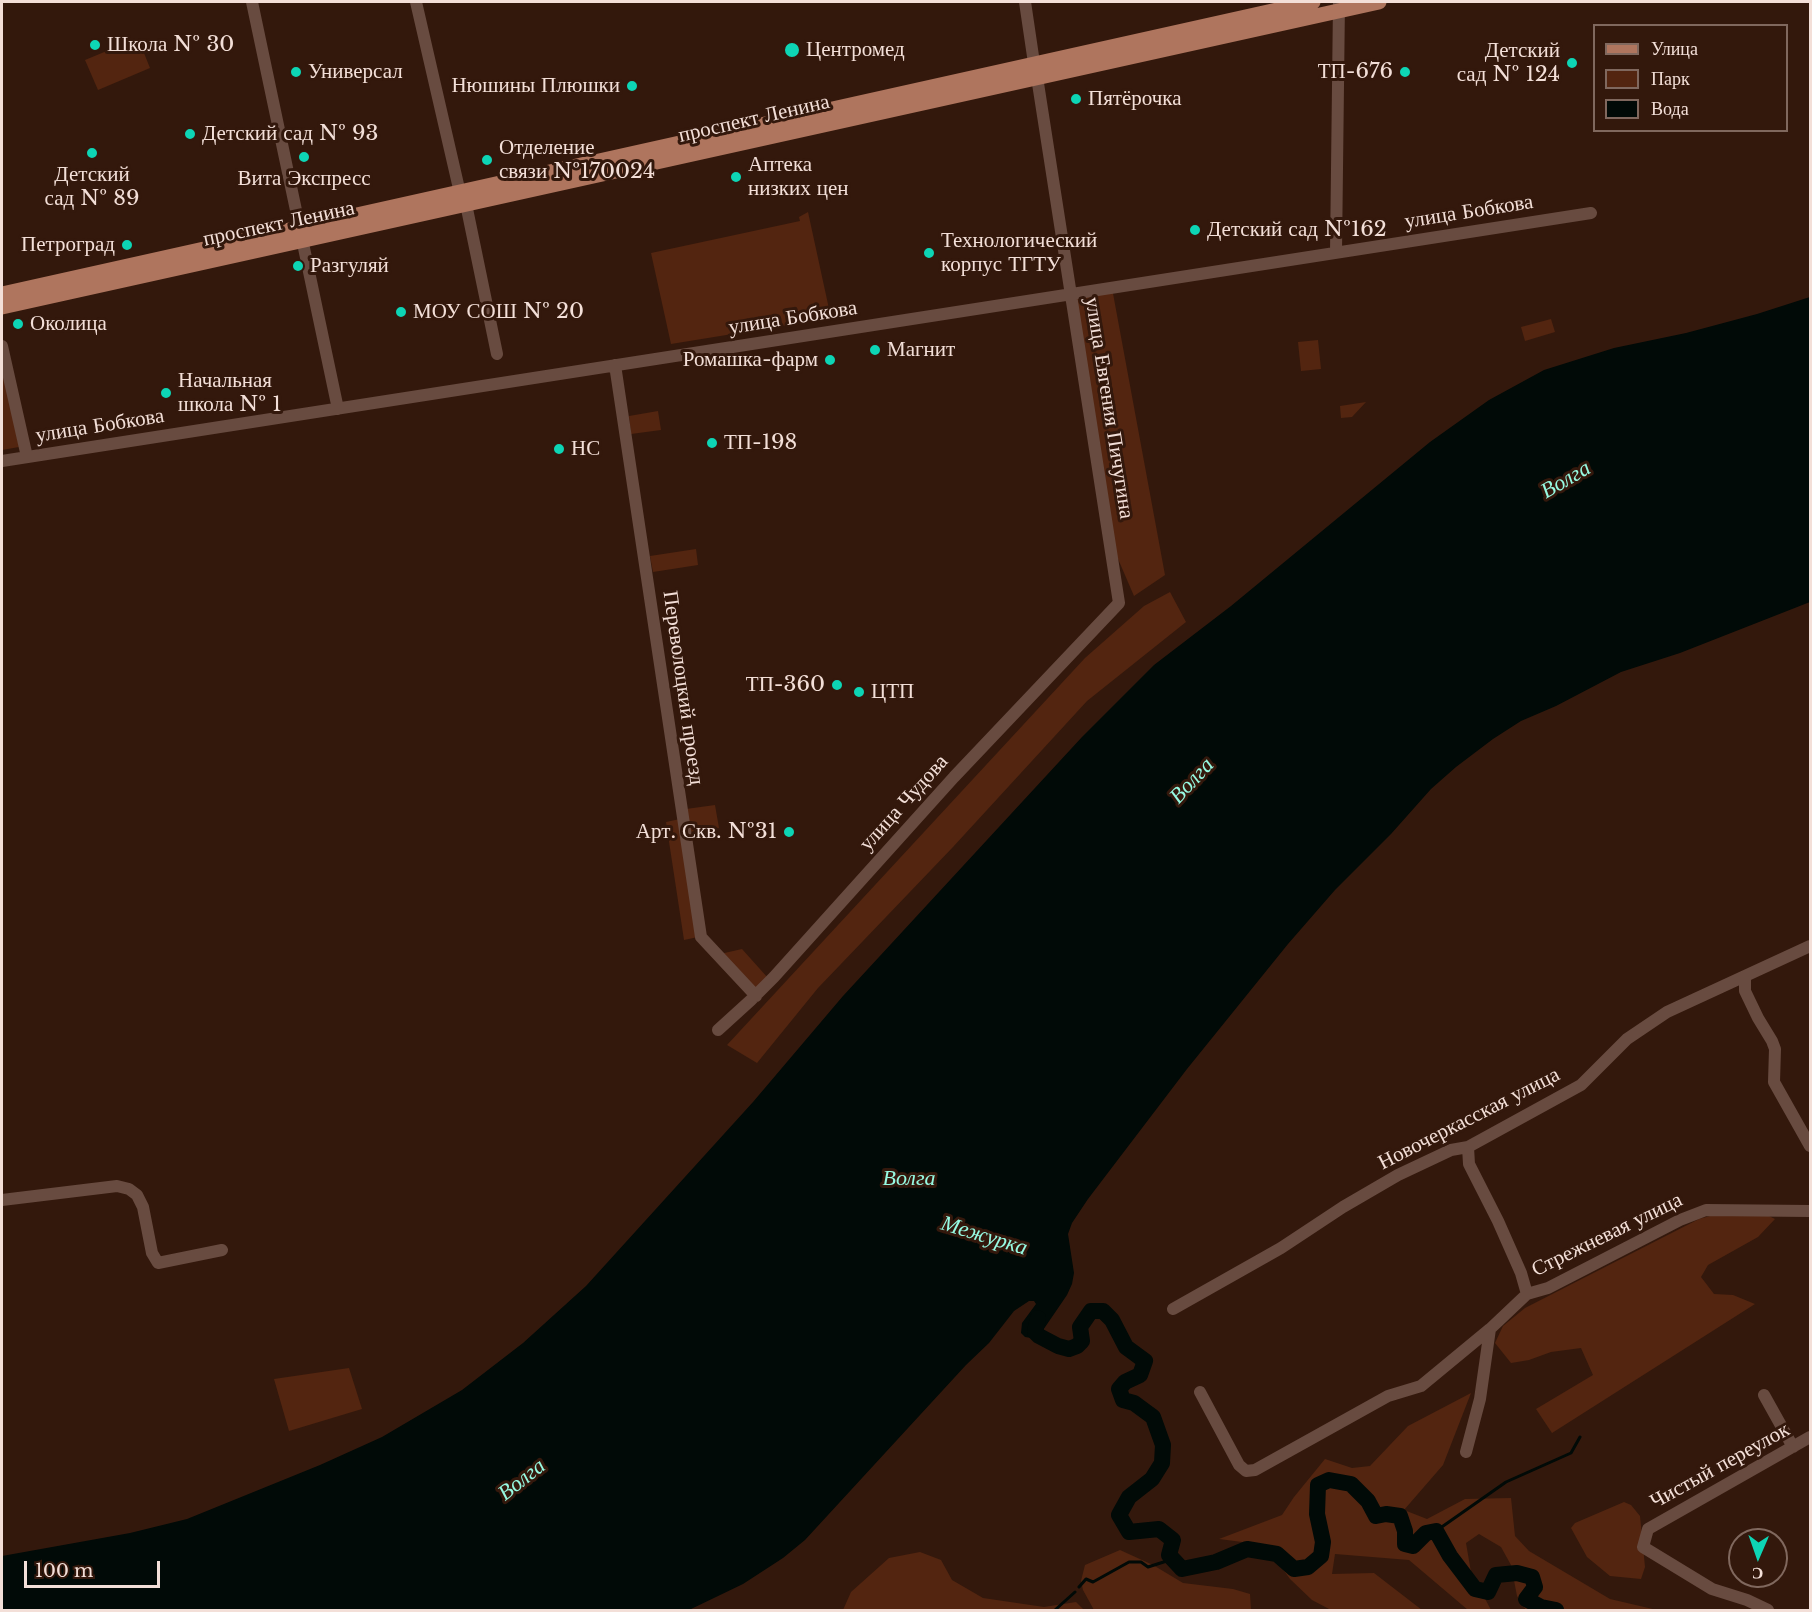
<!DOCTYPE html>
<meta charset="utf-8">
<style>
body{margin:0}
#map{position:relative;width:1812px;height:1612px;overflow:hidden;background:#33180c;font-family:"Libre Baskerville",serif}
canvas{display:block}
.frame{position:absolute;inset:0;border:3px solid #f3dfd8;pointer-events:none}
.legend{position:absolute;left:1593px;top:24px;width:195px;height:108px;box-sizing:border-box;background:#33180c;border:2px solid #80685e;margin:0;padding:8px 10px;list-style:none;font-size:18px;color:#f3dfd8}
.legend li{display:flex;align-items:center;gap:12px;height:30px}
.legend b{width:30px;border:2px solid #80685e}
.north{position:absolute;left:1728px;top:1528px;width:60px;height:60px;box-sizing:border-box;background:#33180c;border:2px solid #80685e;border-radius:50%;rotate:182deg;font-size:16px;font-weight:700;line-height:24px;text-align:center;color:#f3dfd8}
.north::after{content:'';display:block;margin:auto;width:21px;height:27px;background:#0dd5b5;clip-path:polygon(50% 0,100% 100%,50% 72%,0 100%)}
.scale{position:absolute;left:24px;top:1561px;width:136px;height:27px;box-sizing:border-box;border:3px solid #f3dfd8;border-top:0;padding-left:8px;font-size:18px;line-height:21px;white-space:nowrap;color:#f3dfd8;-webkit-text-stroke:4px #33180c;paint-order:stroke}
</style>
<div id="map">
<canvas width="1812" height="1612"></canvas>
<div class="frame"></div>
<ul class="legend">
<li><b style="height:8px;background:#af755e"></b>Улица</li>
<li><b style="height:16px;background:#532510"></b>Парк</li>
<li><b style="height:16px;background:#010a07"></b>Вода</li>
</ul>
<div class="north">С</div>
<div class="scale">100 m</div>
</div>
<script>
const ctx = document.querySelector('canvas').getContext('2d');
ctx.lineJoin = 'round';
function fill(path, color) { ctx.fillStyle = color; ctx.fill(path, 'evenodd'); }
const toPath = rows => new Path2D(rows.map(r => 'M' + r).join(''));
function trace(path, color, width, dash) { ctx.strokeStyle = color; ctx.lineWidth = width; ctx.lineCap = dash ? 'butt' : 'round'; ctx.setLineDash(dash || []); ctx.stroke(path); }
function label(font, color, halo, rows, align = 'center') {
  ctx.font = font + ' "Libre Baskerville",serif'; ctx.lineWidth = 6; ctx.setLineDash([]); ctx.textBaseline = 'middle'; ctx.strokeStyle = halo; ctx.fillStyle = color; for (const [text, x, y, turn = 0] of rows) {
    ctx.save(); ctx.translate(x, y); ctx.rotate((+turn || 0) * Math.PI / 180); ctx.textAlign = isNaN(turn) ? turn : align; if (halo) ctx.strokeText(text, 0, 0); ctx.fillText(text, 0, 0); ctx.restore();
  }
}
const green = toPath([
 [138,38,150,68,98,90,85,60],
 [808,212,831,318,671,344,651,253,800,221,799,217],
 [1112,288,1165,575,1134,596,1109,538,1071,294],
 [1551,319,1555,332,1525,341,1521,327],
 [1318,340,1321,369,1301,371,1298,342],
 [2,365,19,447,2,450],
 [1366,402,1352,417,1341,418,1340,406],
 [658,411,661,430,631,434,629,416],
 [696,549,698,565,653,572,650,556],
 [1170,592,1186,622,1087,701,953,847,818,988,757,1063,727,1045,1085,658,1144,606],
 [715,805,719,828,689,832,686,809],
 [680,819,698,937,684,940,666,822],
 [742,949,768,978,756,990,720,954],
 [1742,1214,1769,1216,1775,1219,1758,1237,1708,1265,1701,1277,1714,1294,1733,1295,1755,1304,1552,1433,1536,1409,1593,1375,1581,1348,1551,1352,1529,1360,1511,1363,1495,1343,1503,1326,1525,1308,1699,1219,1710,1216],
 [349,1368,362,1409,289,1431,274,1379],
 [1471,1393,1443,1465,1404,1510,1427,1519,1465,1499,1511,1498,1515,1536,1529,1551,1610,1599,1657,1610,1526,1610,1517,1596,1511,1565,1501,1547,1479,1534,1466,1543,1471,1572,1491,1610,1468,1610,1409,1560,1335,1554,1332,1574,1374,1573,1422,1610,1331,1610,1312,1600,1290,1579,1282,1568,1273,1546,1219,1539,1282,1515,1294,1497,1325,1459,1352,1468,1370,1466,1408,1426],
 [1624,1502,1631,1505,1640,1516,1645,1567,1641,1579,1610,1576,1587,1557,1571,1528,1575,1523],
 [1120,1550,1153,1565,1183,1583,1233,1589,1250,1594,1251,1610,1094,1610,1083,1590,1081,1581,1085,1565],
 [920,1552,941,1560,952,1580,983,1598,1044,1607,1076,1602,1084,1610,843,1610,851,1592,889,1558]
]);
const water = toPath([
 [1810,297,1810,602,1680,653,1621,672,1556,706,1521,721,1493,739,1456,767,1431,789,1391,834,1335,890,1288,944,1187,1069,1088,1199,1072,1223,1068,1234,1074,1273,1072,1284,1067,1295,1039,1336,1031,1338,1025,1337,1021,1333,1022,1323,1036,1304,1034,1301,1029,1301,1014,1311,989,1343,966,1365,805,1540,783,1558,743,1584,689,1610,2,1610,2,1556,130,1533,187,1519,320,1465,382,1437,462,1390,523,1343,586,1286,753,1102,843,996,1082,737,1154,665,1231,606,1430,442,1489,400,1544,370,1614,348,1686,333,1757,314]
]);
const stream = toPath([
 [1436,1531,1506,1482,1571,1453,1580,1437],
 [1079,1587,1086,1579,1093,1582,1129,1562,1141,1562,1148,1567,1173,1559],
 [1055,1610,1075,1592]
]);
const river = toPath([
 [1038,1318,1035,1332,1039,1336,1058,1346,1069,1349,1077,1346,1082,1341,1080,1327,1091,1311,1103,1311,1112,1320,1126,1347,1145,1361,1140,1375,1125,1382,1119,1389,1123,1400,1134,1403,1153,1417,1163,1445,1162,1463,1152,1479,1129,1497,1119,1515,1129,1532,1159,1529,1173,1540,1169,1555,1182,1569,1216,1562,1247,1549,1277,1554,1294,1569,1308,1567,1321,1556,1323,1542,1317,1514,1318,1485,1329,1480,1351,1484,1368,1501,1376,1516,1386,1514,1400,1516,1405,1531,1405,1544,1413,1546,1426,1533,1436,1531,1450,1556,1475,1589,1488,1592,1496,1575,1517,1573,1532,1577,1535,1587,1526,1599,1541,1607,1556,1610]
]);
const minor = toPath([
 [252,2,338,409],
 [416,2,460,193],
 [1025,2,1034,63],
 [466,204,497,354],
 [1336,252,1339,2],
 [2,346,27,457],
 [615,365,701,937,756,996],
 [2,461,1591,213],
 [1745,977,1745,991,1758,1018,1772,1041,1775,1049,1774,1082,1810,1146],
 [718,1030,751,1000,774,977,954,777,1119,603,1037,77],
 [1468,1147,1469,1164,1498,1221,1521,1273,1527,1294],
 [2,1200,117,1186,129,1189,137,1195,143,1207,152,1253,158,1263,222,1250],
 [1173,1309,1281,1248,1343,1207,1398,1175,1451,1150,1468,1147,1581,1085,1627,1039,1667,1012,1810,946],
 [1200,1392,1239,1465,1246,1471,1255,1470,1388,1396,1421,1386,1490,1329,1527,1294,1548,1288,1680,1220,1706,1210,1810,1211],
 [1764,1395,1793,1447],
 [1466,1452,1480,1399,1490,1329],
 [1768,1610,1747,1600,1712,1589,1643,1547,1648,1529,1810,1437]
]);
const major = toPath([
 [2,294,1313,2],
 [2,307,1379,2]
]);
const markers = [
 [95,45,6,"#0dd5b5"],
 [792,50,8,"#0dd5b5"],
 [1572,63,6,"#0dd5b5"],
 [296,72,6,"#0dd5b5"],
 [1405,72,6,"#0dd5b5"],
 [632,86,6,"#0dd5b5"],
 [1076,99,6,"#0dd5b5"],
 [190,134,6,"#0dd5b5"],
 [92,153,6,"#0dd5b5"],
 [304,157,6,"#0dd5b5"],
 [487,160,6,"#0dd5b5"],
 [736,177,6,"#0dd5b5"],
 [1195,230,6,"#0dd5b5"],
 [127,245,6,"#0dd5b5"],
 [929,253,6,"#0dd5b5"],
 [298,266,6,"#0dd5b5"],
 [401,312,6,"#0dd5b5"],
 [18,324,6,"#0dd5b5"],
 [875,350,6,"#0dd5b5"],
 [830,360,6,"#0dd5b5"],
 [166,393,6,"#0dd5b5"],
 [712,443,6,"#0dd5b5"],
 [559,449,6,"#0dd5b5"],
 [837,685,6,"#0dd5b5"],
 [859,692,6,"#0dd5b5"],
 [789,832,6,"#0dd5b5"]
];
const poiNames = [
 ["Школа № 30",107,45],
 ["Центромед",806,50],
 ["Детский",1560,51,"right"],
 ["сад № 124",1560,75,"right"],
 ["Универсал",308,72],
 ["ТП-676",1393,72,"right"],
 ["Нюшины Плюшки",620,86,"right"],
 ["Пятёрочка",1088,99],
 ["Детский сад № 93",202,134],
 ["Отделение",499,148],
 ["связи №170024",499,172],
 ["Аптека",748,165],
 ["низких цен",748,189],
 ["Детский",92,175,"center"],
 ["сад № 89",92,199,"center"],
 ["Вита Экспресс",304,179,"center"],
 ["Детский сад №162",1207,230],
 ["Технологический",941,241],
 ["корпус ТГТУ",941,265],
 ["Петроград",115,245,"right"],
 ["Разгуляй",310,266],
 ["МОУ СОШ № 20",413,312],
 ["Околица",30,324],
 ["Магнит",887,350],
 ["Ромашка-фарм",818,360,"right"],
 ["Начальная",178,381],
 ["школа № 1",178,405],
 ["ТП-198",724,443],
 ["НС",571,449],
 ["ТП-360",825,685,"right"],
 ["ЦТП",871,692],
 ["Арт. Скв. №31",777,832,"right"]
];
const streetNames = [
 ["проспект Ленина",754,119,-13],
 ["улица Бобкова",1469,212,-9],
 ["проспект Ленина",279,224,-12],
 ["улица Бобкова",793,318,-9],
 ["улица Евгения Пичугина",1109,408,81],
 ["улица Бобкова",100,426,-9],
 ["Переволоцкий проезд",683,688,82],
 ["улица Чудова",904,803,-48],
 ["Новочеркасская улица",1469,1119,-27],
 ["Стрежневая улица",1607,1235,-26],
 ["Чистый переулок",1720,1466,-29]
];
const waterNames = [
 ["Волга",1566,480,-30],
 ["Волга",1192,781,-47],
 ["Волга",909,1179],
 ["Межурка",984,1236,17],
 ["Волга",522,1480,-38]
];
fill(green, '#532510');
fill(water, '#010a07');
trace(stream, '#010a07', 3);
trace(river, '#010a07', 16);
trace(minor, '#684b40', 12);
trace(major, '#af755e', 15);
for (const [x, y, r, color] of markers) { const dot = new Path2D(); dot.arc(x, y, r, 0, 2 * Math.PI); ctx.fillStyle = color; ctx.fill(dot); trace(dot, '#33180c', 2); }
label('21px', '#f3dfd8', '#33180c', poiNames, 'left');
label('21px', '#f3dfd8', '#33180c', streetNames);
label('italic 22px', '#97fae2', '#33180c', waterNames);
</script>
